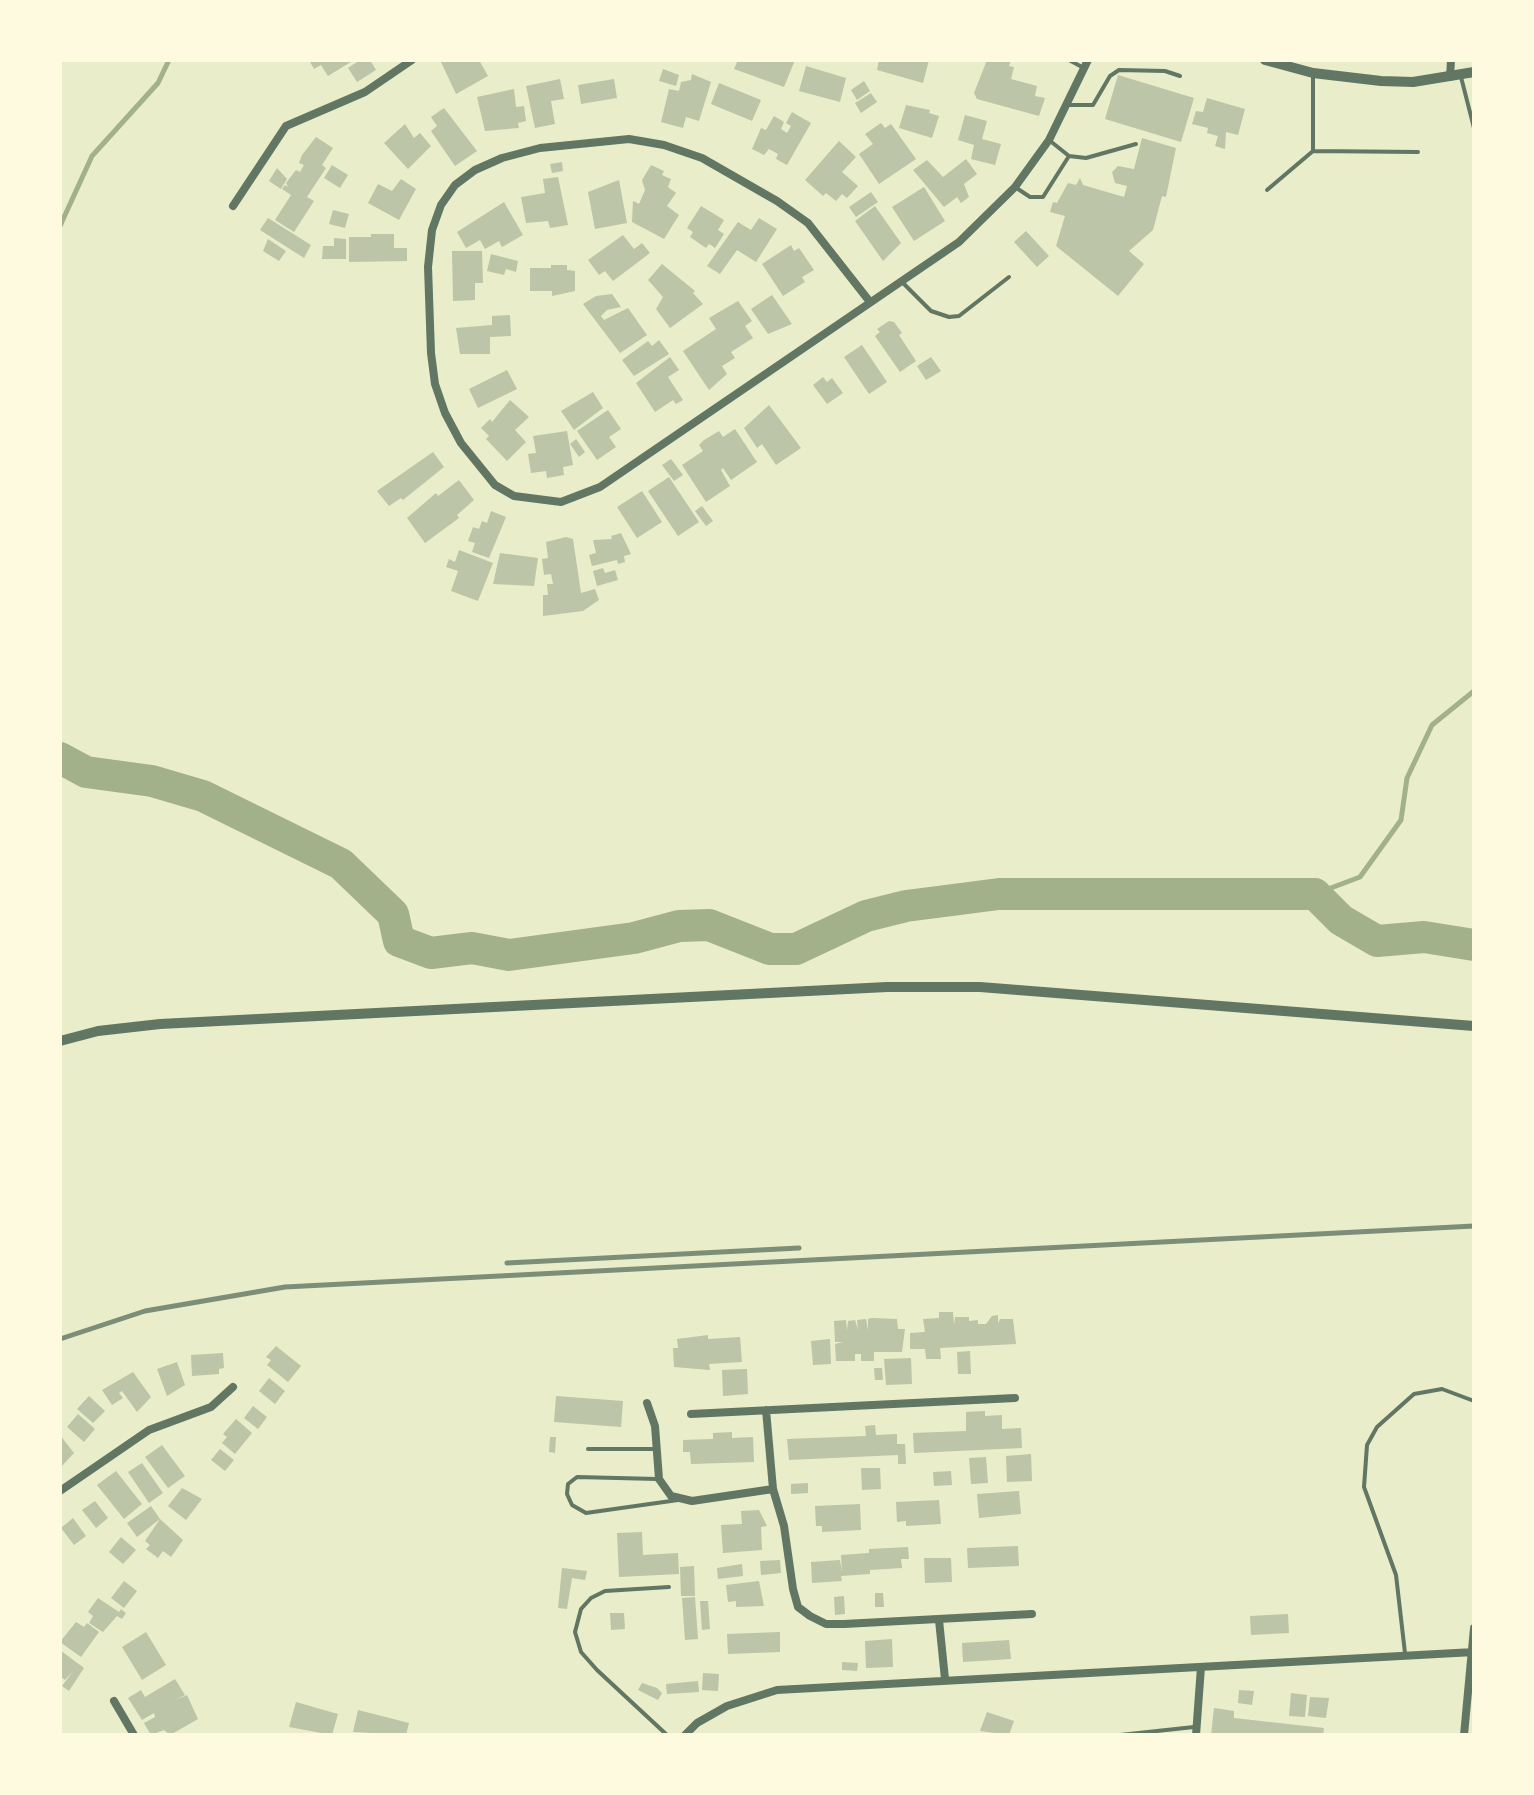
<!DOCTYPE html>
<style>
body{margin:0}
#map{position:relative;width:1534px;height:1795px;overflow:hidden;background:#e9edc9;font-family:Manrope,sans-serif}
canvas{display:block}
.frame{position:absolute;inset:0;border:62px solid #fefae0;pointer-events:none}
</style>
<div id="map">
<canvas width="1534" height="1795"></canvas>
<div class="frame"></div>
</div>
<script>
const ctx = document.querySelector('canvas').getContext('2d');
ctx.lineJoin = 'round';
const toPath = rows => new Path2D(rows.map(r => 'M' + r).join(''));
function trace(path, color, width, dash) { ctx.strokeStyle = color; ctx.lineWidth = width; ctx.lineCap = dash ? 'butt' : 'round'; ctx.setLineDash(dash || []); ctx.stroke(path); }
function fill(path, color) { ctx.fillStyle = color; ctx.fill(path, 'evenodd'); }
const stream = toPath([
 [60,226,92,156,158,83,169,60],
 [1315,894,1360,877,1401,820,1407,778,1432,725,1474,691]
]);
const river = toPath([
 [60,758,86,772,152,781,203,796,341,864,393,914,399,941,431,953,472,948,509,955,634,938,679,926,709,925,770,949,796,949,866,916,906,906,999,894,1315,894,1341,920,1377,941,1424,937,1474,945]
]);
const building = toPath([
 [309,60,354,60,328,76,321,65,314,69],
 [360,60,370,60,376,70,357,82,348,68],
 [440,60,479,60,488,76,456,94],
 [738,60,795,60,784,87,734,69],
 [879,60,929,60,923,83,877,70],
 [987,60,1011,60,1009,66,1014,67,1011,79,1037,86,1035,96,1045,98,1039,116,977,99,974,93],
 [806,66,846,78,840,102,799,91],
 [663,69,679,75,676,86,659,81],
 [692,74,711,82,699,121,686,117,683,128,661,122,669,89,679,91,681,82,691,80],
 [1118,75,1194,98,1181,142,1105,119],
 [560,79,564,99,551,101,555,124,535,128,526,86],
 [614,79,617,98,581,104,578,85],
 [864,81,870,91,857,100,851,90],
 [719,83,761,100,752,121,711,104],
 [514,89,516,107,524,106,526,121,518,123,519,128,485,131,477,97],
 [871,93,877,102,861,113,855,103],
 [1207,98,1245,109,1238,135,1226,132,1225,149,1215,146,1218,136,1207,133,1208,128,1192,124,1196,111,1203,112],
 [906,105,930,110,929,113,939,116,932,138,899,128],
 [444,108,477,151,455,166,431,131,437,126,431,117],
 [792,112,811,123,787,165,776,159,778,154,769,149,764,155,752,149,761,128,766,130,774,116,784,122,781,129,787,133,791,126,786,123],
 [965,115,987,121,982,139,1001,144,995,165,971,159,974,145,958,140],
 [881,123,885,128,891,124,916,159,879,184,859,154,873,144,865,134],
 [405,124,414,138,420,133,431,146,408,169,384,143],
 [316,137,333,148,322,165,326,168,307,197,314,201,294,232,275,220,291,195,282,189,285,185,288,187,286,183,296,170,300,172,304,165,299,163,302,155],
 [1142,138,1176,148,1166,197,1162,196,1153,230,1129,251,1144,264,1118,296,1056,246,1065,216,1050,212,1053,202,1057,203,1068,183,1076,185,1080,178,1083,185,1124,197,1127,186,1115,183,1112,172,1118,166,1134,169],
 [839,141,856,157,842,172,858,186,847,198,842,194,836,201,826,193,823,196,805,180],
 [966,159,977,174,964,184,969,197,961,203,957,197,944,207,913,170,927,160,943,177],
 [562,162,563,171,552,173,550,164],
 [332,165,348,175,340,188,324,178],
 [651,165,664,171,662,175,671,179,668,187,676,193,667,206,679,215,664,239,632,222,633,201,639,204,645,190,642,180],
 [277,168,287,179,281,189,269,181],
 [558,177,568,225,550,228,548,221,526,223,521,197,545,193,543,179],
 [401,179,416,189,399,220,368,203,378,184,392,191],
 [619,180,627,223,595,229,588,192],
 [924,187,945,221,914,241,892,207],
 [871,192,878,202,856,217,849,207],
 [504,202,523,235,502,247,499,241,485,249,480,240,466,248,457,232],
 [701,206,724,220,718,230,724,234,715,248,709,244,706,248,690,237,693,232,687,228],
 [875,206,901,243,883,261,855,221],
 [333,210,349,214,345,228,329,224],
 [268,218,311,245,304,258,260,230],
 [759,218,777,229,756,262,737,250,720,274,707,266,738,222,751,230],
 [1026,231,1049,256,1037,267,1014,242],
 [371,234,394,234,394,248,407,248,407,261,349,262,349,237,371,237],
 [623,235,634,249,642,243,650,253,613,281,605,271,599,275,588,260],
 [334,238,346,239,346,259,322,259,323,246,334,246],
 [268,239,286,251,279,261,263,251],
 [791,245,794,251,799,248,814,270,802,277,805,282,783,296,762,264],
 [452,251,482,251,483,283,475,283,475,300,453,301],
 [491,254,518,261,516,272,506,269,504,275,487,271],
 [662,264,695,291,693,293,703,304,670,328,656,309,663,297,648,280],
 [551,265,567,265,567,270,575,271,575,291,552,296,552,291,530,291,530,268,551,268],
 [612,294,621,307,607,310,601,316,604,320,628,308,647,335,620,353,583,304,596,296],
 [772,295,792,324,768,334,751,309],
 [738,301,752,321,745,326,753,338,731,352,735,358,722,366,727,374,709,390,683,351,716,329,709,318],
 [510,315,511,336,490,337,490,354,460,354,456,328,492,325,492,316],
 [889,321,894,322,902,333,899,335,916,361,900,372,875,336,880,332,877,329],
 [659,340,669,354,634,376,622,360,648,341,652,346],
 [862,345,887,382,869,394,844,357],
 [670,357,679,370,668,377,683,400,676,404,673,400,655,412,636,383],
 [931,357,941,371,926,380,917,366],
 [507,370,517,389,478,408,469,389],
 [823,377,827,382,832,378,843,393,827,404,813,385],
 [593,392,603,408,574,430,561,411],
 [510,400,529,417,515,430,526,442,507,461,486,439,489,436,481,428,490,419,492,422],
 [769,405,801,448,776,465,762,444,757,448,744,428],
 [608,410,621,429,609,437,616,447,597,460,577,431],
 [735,429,757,462,731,480,723,468,721,470,730,486,706,502,682,465,703,451,699,445,704,440,719,431,723,437],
 [567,431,573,465,563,467,564,475,547,478,546,471,531,473,528,454,536,453,533,436],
 [576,439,585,452,579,457,570,444],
 [433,452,444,467,403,500,401,498,389,506,377,491],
 [671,459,683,475,674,481,662,465],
 [669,477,699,522,678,536,648,491],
 [459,480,474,500,457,515,459,518,425,543,407,518,436,493,438,496],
 [642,491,662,522,637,538,617,507],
 [702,506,713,521,706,526,695,511],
 [491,511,506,517,489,558,472,552,475,543,468,541,473,527,479,529,482,521,487,523],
 [621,533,631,554,624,556,625,562,618,564,617,560,592,566,589,555,596,553,593,540,612,539,611,536],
 [566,537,573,539,581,593,595,589,599,600,583,611,543,616,543,595,548,595,547,584,553,584,551,574,544,575,542,559,548,558,546,542],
 [459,550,493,563,478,601,451,591,458,571,446,567,449,559,455,562],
 [500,553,538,558,534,586,493,584],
 [603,568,605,573,615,570,618,580,597,586,593,571],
 [939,1312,953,1312,954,1325,955,1317,969,1317,969,1321,978,1320,978,1324,986,1324,992,1316,998,1315,998,1323,1000,1319,1013,1319,1016,1344,940,1348,941,1359,926,1359,925,1349,910,1349,910,1333,925,1332,923,1319,939,1318],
 [872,1318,897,1319,898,1329,905,1329,902,1352,874,1352,874,1361,861,1361,861,1354,855,1354,855,1361,836,1361,835,1344,843,1342,835,1342,834,1321,846,1320,847,1331,848,1321,855,1320,858,1330,857,1320,866,1319,868,1330,868,1319],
 [708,1335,708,1339,740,1337,742,1362,709,1364,710,1370,674,1367,673,1348,678,1348,677,1339],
 [830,1339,831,1364,813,1365,811,1341],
 [276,1346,301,1366,288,1382,267,1365,271,1360,266,1357],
 [970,1351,971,1374,958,1374,957,1352],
 [223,1353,224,1368,219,1369,219,1374,192,1376,191,1355],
 [911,1358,912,1384,886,1385,884,1359],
 [177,1362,185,1385,167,1396,157,1369],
 [874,1368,882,1368,883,1380,875,1380],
 [747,1369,748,1394,723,1396,722,1370],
 [133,1372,151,1397,137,1412,122,1391,119,1393,123,1398,112,1405,102,1390],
 [269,1378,285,1391,275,1404,259,1391],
 [89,1396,105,1411,93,1423,77,1409],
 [556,1396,623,1401,621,1427,554,1422],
 [253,1406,267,1417,258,1429,244,1418],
 [985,1411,985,1416,1002,1415,1002,1429,1021,1428,1022,1448,914,1453,913,1433,966,1431,966,1412],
 [78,1414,95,1429,84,1442,67,1427],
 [236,1419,252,1433,235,1454,222,1443,227,1437,223,1434],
 [875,1425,876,1435,897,1434,897,1444,905,1444,906,1464,898,1464,898,1455,789,1460,787,1439,866,1436,865,1426],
 [732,1432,732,1438,753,1437,754,1462,691,1464,690,1452,683,1452,683,1440,713,1439,713,1433],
 [60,1435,74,1453,60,1468],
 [550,1437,556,1437,555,1453,549,1452],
 [162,1445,185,1476,168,1488,145,1457],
 [220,1449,234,1460,225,1471,211,1460],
 [1031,1454,1032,1481,1007,1482,1006,1456],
 [986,1457,988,1483,971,1484,969,1458],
 [142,1463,163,1493,149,1503,128,1472],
 [861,1468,880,1468,881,1489,862,1490],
 [116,1471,142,1504,124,1519,97,1485],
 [951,1471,952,1485,934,1486,933,1472],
 [808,1483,808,1493,791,1494,791,1484],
 [182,1488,202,1499,186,1520,168,1506],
 [1019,1491,1021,1514,979,1518,977,1494],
 [939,1500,941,1524,906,1526,906,1521,897,1522,896,1502],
 [95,1501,108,1518,96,1528,82,1510],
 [860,1504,861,1530,822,1532,822,1526,816,1526,815,1506],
 [151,1506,160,1519,137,1537,127,1523],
 [759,1510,767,1526,761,1527,762,1550,723,1553,721,1525,742,1524,741,1511],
 [73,1518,86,1536,74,1545,61,1528],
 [160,1519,183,1540,171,1557,163,1551,158,1558,146,1549,150,1545,145,1541],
 [642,1532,643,1555,678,1553,679,1574,619,1577,617,1533],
 [121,1537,136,1550,123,1564,109,1552],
 [1018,1546,1019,1566,968,1568,967,1548],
 [908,1547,909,1559,901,1559,902,1568,870,1570,870,1574,841,1576,842,1581,812,1583,811,1562,840,1560,842,1572,841,1555,869,1553,869,1549],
 [924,1558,951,1558,952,1582,925,1583],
 [780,1560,781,1573,761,1575,760,1561],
 [742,1564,743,1576,718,1579,717,1568],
 [694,1566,695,1596,681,1596,680,1567],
 [562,1568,587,1571,585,1580,572,1578,567,1609,558,1608],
 [124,1581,137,1591,124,1608,111,1598],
 [759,1581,764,1606,736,1607,736,1601,728,1602,726,1585],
 [875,1593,883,1593,884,1607,875,1607],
 [844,1596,845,1614,835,1615,834,1597],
 [695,1597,698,1639,685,1640,682,1598],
 [98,1598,119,1612,121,1609,126,1613,122,1619,117,1616,103,1632,89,1623,93,1616,88,1612],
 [700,1601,708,1601,710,1629,702,1630],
 [610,1613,624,1613,625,1629,611,1630],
 [1288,1614,1289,1633,1251,1635,1250,1616],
 [76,1622,84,1627,87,1623,99,1632,81,1657,60,1642],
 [146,1632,166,1665,142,1680,122,1647],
 [780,1632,780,1652,728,1654,727,1634],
 [892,1639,893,1667,866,1668,865,1641],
 [1009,1640,1011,1659,963,1662,962,1643],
 [60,1650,84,1668,69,1691,62,1686,73,1671,65,1680,60,1676],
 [842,1662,858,1663,857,1671,842,1670],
 [703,1673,719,1674,718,1691,702,1690],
 [175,1679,185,1695,175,1700,187,1695,198,1719,170,1735,164,1730,151,1735,144,1723,155,1717,154,1713,142,1720,128,1698,141,1690,145,1697],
 [698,1681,699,1692,667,1694,666,1684],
 [642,1683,657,1688,662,1693,658,1700,638,1690],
 [1239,1690,1254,1691,1252,1705,1238,1703],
 [1291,1693,1307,1695,1305,1717,1289,1716],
 [1310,1697,1329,1698,1326,1718,1308,1716],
 [296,1702,338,1714,332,1735,289,1727],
 [1214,1708,1234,1711,1234,1718,1324,1728,1323,1735,1211,1735],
 [358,1710,409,1723,406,1735,353,1732],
 [987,1712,1014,1721,1009,1735,980,1731]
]);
const service = toPath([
 [1069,60,1082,67],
 [1313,75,1313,151,1418,152],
 [1461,77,1474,128],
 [1068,105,1093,105,1110,76,1119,70,1165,71,1180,76],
 [1049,140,1069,156,1086,158,1136,144],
 [1015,187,1030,197,1043,197,1069,156],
 [1267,190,1313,151],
 [903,283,931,311,949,317,959,316,1009,277],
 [588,1449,655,1449],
 [657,1479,577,1477,568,1484,567,1494,572,1505,586,1513,678,1500],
 [1474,1591,1474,1611],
 [1405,1653,1396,1575,1364,1487,1367,1445,1377,1427,1414,1394,1442,1389,1474,1401],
 [667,1735,597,1670,581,1652,575,1632,581,1609,591,1598,605,1591,669,1587],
 [1120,1735,1194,1727]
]);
const minor = toPath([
 [1450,77,1451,60],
 [233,206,286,126,365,92,412,60],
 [870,302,808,223,777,201,702,158,664,145,629,139,540,148,502,158,475,170,455,185,441,205,432,230,428,267,431,353,435,384,445,413,461,443,495,485,514,496,561,502,600,487,959,242,1015,187,1049,140,1088,60],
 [647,1403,655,1426,659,1479,671,1496,692,1501,773,1489],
 [766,1410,773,1489,784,1526,793,1589,798,1607,810,1616,826,1624,844,1624,1032,1614],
 [691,1414,1015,1398],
 [60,1491,149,1430,211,1407,233,1387],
 [939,1620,945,1679],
 [114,1701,134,1735],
 [685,1735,697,1723,727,1706,777,1690,1474,1652],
 [1196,1735,1201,1667],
 [1464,1735,1474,1628]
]);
const tertiary = toPath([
 [1265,60,1313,73,1381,81,1413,82,1474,72],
 [60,1041,98,1031,160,1024,887,987,980,987,1474,1026]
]);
const rail = toPath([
 [507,1263,799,1248],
 [60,1339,145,1311,285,1287,1474,1226]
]);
trace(stream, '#a3b18a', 5);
trace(river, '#a3b18a', 32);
fill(building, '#bcc5a7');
trace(service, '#617663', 4);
trace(minor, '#617663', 8);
trace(tertiary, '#617663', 10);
trace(rail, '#7c8e77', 5);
</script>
